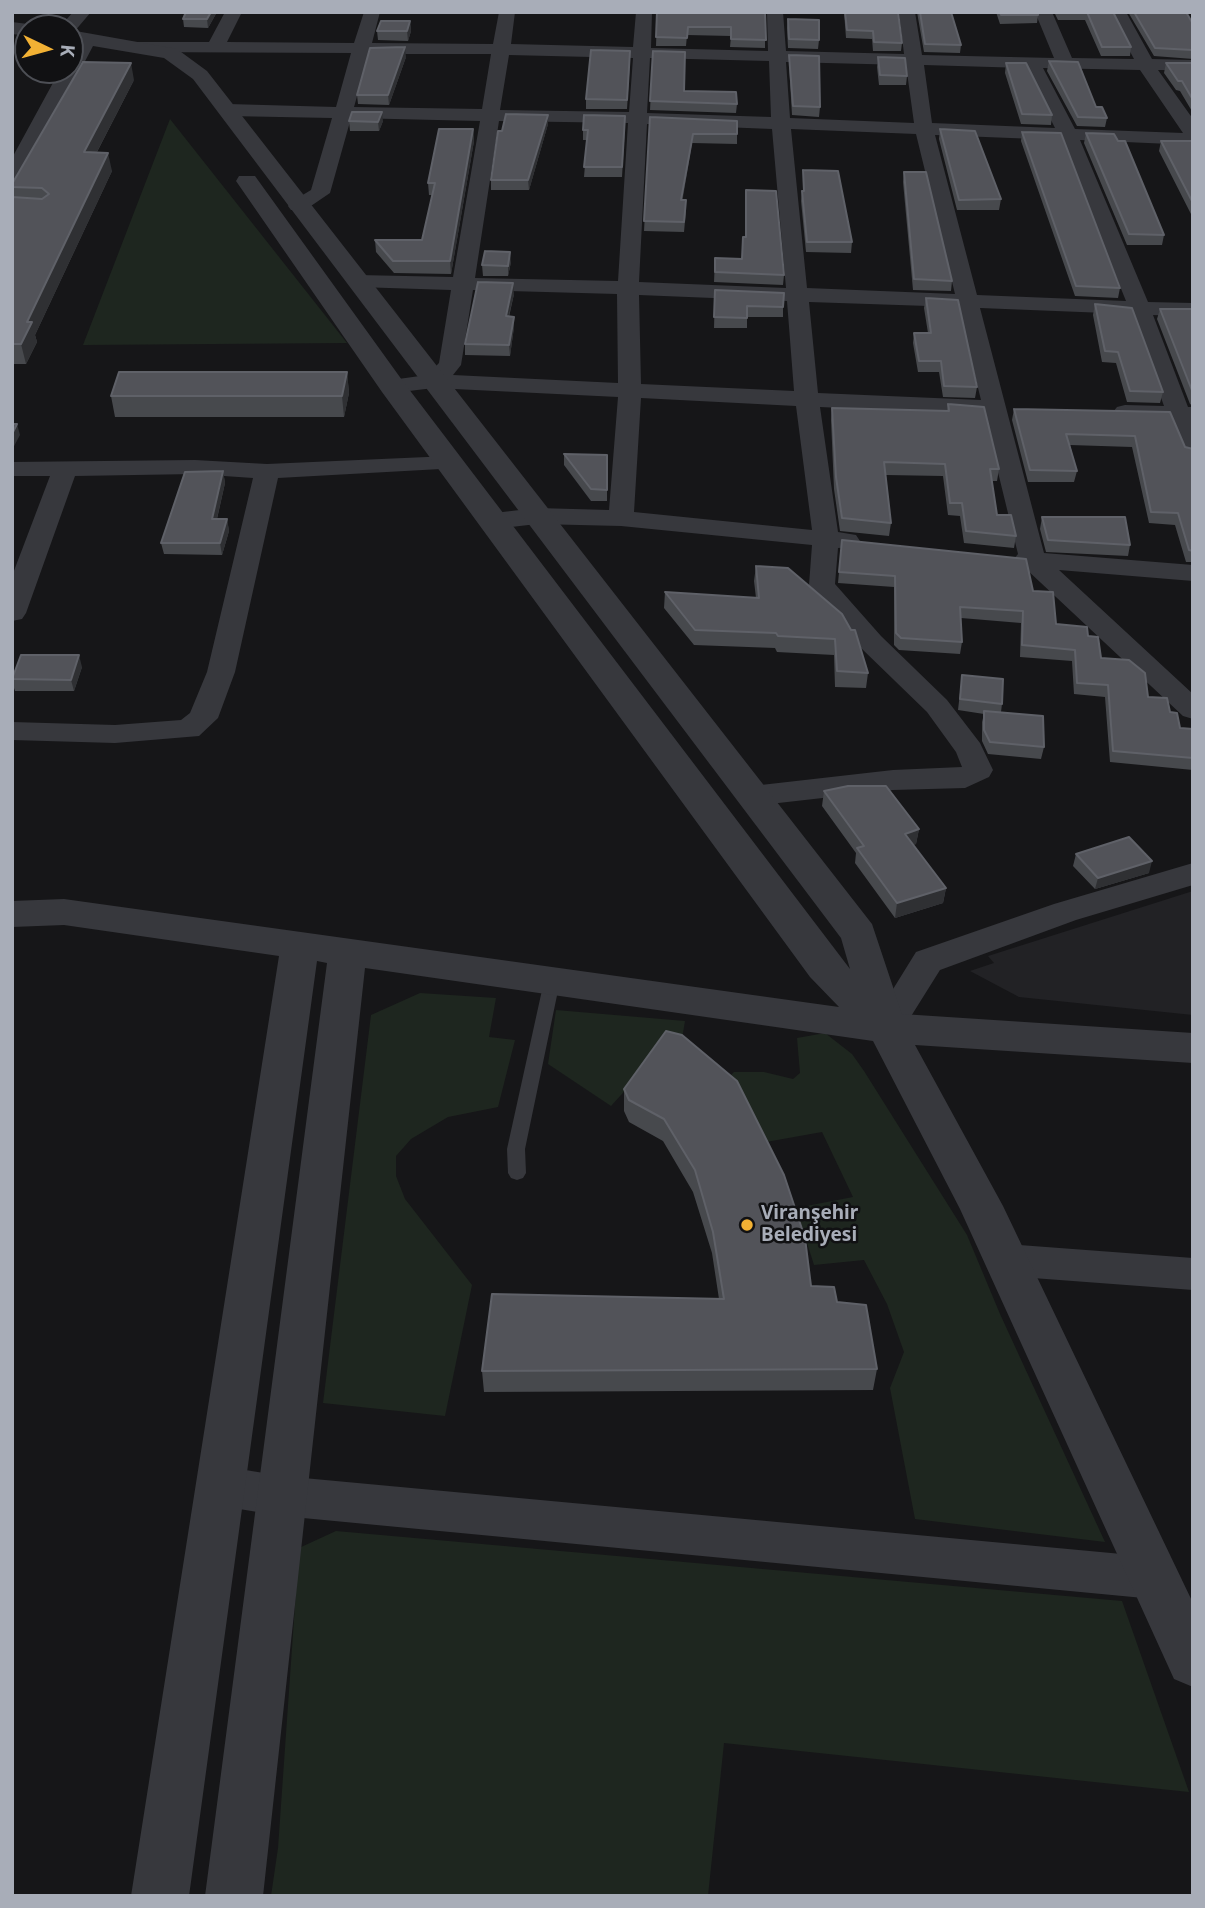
<!DOCTYPE html>
<meta charset="utf-8">
<style>
body{margin:0}
#map{position:relative;width:1205px;height:1908px;overflow:hidden;background:#161618;font-family:"Noto Sans",sans-serif}
canvas{display:block}
.frame{position:absolute;inset:0;border:14px solid #a8adb8;pointer-events:none}
.north{position:absolute;left:14px;top:14px;width:70px;height:70px;box-sizing:border-box;background:#111113;border:2px solid #4d4f55;border-radius:50%;rotate:95deg;font-size:19px;font-weight:700;line-height:28px;text-align:center;color:#a8adb8}
.north::after{content:'';display:block;margin:auto;width:24px;height:32px;background:#f2b134;clip-path:polygon(50% 0,100% 100%,50% 72%,0 100%)}
</style>
<div id="map">
<canvas width="1205" height="1908"></canvas>
<div class="frame"></div>
<div class="north">K</div>
</div>
<script>
const ctx = document.querySelector('canvas').getContext('2d');
ctx.lineJoin = 'round';
function fill(path, color) { ctx.fillStyle = color; ctx.fill(path, 'evenodd'); }
const toPath = rows => new Path2D(rows.map(r => 'M' + r).join(''));
function trace(path, color, width, dash) { ctx.strokeStyle = color; ctx.lineWidth = width; ctx.lineCap = dash ? 'butt' : 'round'; ctx.setLineDash(dash || []); ctx.stroke(path); }
function label(font, color, halo, rows, align = 'center') {
  ctx.font = font + ' "Noto Sans",sans-serif'; ctx.lineWidth = 5; ctx.setLineDash([]); ctx.textBaseline = 'middle'; ctx.strokeStyle = halo; ctx.fillStyle = color; for (const [text, x, y, turn = 0] of rows) {
    ctx.save(); ctx.translate(x, y); ctx.rotate((+turn || 0) * Math.PI / 180); ctx.textAlign = isNaN(turn) ? turn : align; if (halo) ctx.strokeText(text, 0, 0); ctx.fillText(text, 0, 0); ctx.restore();
  }
}
const built = toPath([
 [1193,891,1193,1015,1019,997,970,971,994,963,988,956]
]);
const green = toPath([
 [170,119,347,343,83,345],
 [420,993,496,998,489,1037,515,1040,498,1107,448,1117,411,1139,396,1156,396,1176,405,1199,472,1285,445,1416,323,1403,371,1015],
 [556,1010,685,1021,682,1039,661,1051,611,1106,548,1064],
 [825,1033,852,1054,864,1071,967,1235,1000,1314,1105,1542,915,1519,890,1388,904,1352,887,1304,864,1260,814,1265,796,1208,853,1197,822,1132,766,1142,723,1083,734,1072,764,1072,793,1079,800,1073,797,1038],
 [336,1531,1122,1601,1189,1792,724,1743,708,1896,271,1896,278,1848,299,1548]
]);
const service = toPath([
 [552,975,560,981,525,1149,526,1173,523,1178,517,1180,511,1178,508,1173,507,1149,544,981,552,975]
]);
const minor = toPath([
 [73,12,91,12,74,32,70,33,70,28,59,28,73,12],
 [225,12,242,12,227,42,354,43,364,12,380,12,372,43,493,44,499,12,515,12,511,44,633,47,636,12,652,12,651,48,768,51,767,12,783,12,786,51,904,54,899,12,915,12,922,55,1054,58,1035,12,1052,12,1072,58,1134,59,1109,12,1126,12,1152,59,1193,60,1193,70,1158,70,1193,119,1193,145,1080,140,1148,302,1193,303,1193,317,1153,315,1188,407,1193,407,1193,459,1184,457,1181,452,1169,420,1125,419,1117,417,1113,412,1117,407,1125,405,1164,406,1131,314,980,308,1044,553,1193,565,1193,581,1059,570,1193,694,1193,719,1183,716,1025,568,1017,566,1013,560,1018,554,984,415,820,407,838,532,856,535,860,541,856,547,838,548,835,584,881,636,947,700,980,743,993,770,989,777,965,788,893,790,752,806,741,803,737,796,741,789,752,786,893,770,962,767,956,752,927,712,861,648,809,585,812,545,621,526,537,524,494,529,485,526,481,521,485,516,494,513,537,508,609,510,618,397,434,388,392,393,384,391,380,386,384,381,427,375,439,363,451,290,358,287,347,281,358,275,453,277,480,121,351,118,330,193,305,210,291,210,288,206,291,202,311,190,332,118,228,116,219,110,228,104,336,107,351,53,130,52,121,47,130,42,209,42,225,12],
 [369,54,491,54,482,109,354,107,369,54],
 [509,55,633,58,629,112,500,110,509,55],
 [650,58,769,61,771,117,647,113,650,58],
 [786,62,906,65,914,123,790,118,786,62],
 [924,65,1025,68,1055,128,932,123,924,65],
 [1043,68,1140,70,1183,133,1075,129,1043,68],
 [499,121,628,123,618,281,475,278,499,121],
 [647,124,772,129,786,288,639,282,647,124],
 [791,129,916,134,955,294,807,288,791,129],
 [935,135,1061,140,1126,301,977,295,935,135],
 [473,290,617,294,618,383,453,375,461,365,473,290],
 [639,295,787,301,794,391,641,384,639,295],
 [809,302,958,307,981,400,818,393,809,302],
 [641,398,796,406,812,530,634,512,641,398],
 [450,456,459,458,462,463,459,468,278,478,235,672,218,718,199,736,115,743,12,740,12,722,115,725,181,720,190,713,207,672,253,478,195,474,75,476,26,613,22,619,12,621,12,576,50,476,12,476,12,462,195,460,267,464,450,456],
 [1193,863,1193,885,1076,920,940,970,898,1037,886,1041,874,1037,869,1028,916,952,1054,904,1193,863],
 [1006,1244,1193,1258,1193,1290,1006,1276,992,1271,987,1260,992,1249,1006,1244],
 [221,1466,282,1476,1154,1557,1170,1563,1176,1578,1170,1593,1154,1599,282,1516,221,1506,206,1500,200,1486,206,1472,221,1466]
]);
const tertiary = toPath([
 [12,22,28,24,37,28,28,28,28,36,12,34,12,22],
 [70,30,177,49,207,71,872,924,902,1014,1193,1033,1193,1063,915,1045,1003,1206,1193,1603,1193,1687,1174,1679,960,1209,873,1041,365,968,263,1896,205,1896,327,963,317,961,189,1896,131,1896,279,956,64,925,12,927,12,901,64,899,839,1007,810,977,382,392,236,181,239,176,255,176,402,380,850,969,841,938,193,79,164,58,93,46,23,180,12,187,12,158,60,70,70,70,70,51,74,43,70,42,70,30]
]);
const wall = toPath([
 [186,12,217,12,208,28,184,27,183,19],
 [657,12,765,12,765,48,730,47,731,36,687,35,686,46,656,46],
 [844,12,898,12,902,43,901,51,873,51,872,39,846,38],
 [917,12,951,12,961,45,960,53,924,52],
 [996,12,1038,12,1038,15,1037,23,1000,24],
 [1054,12,1113,12,1131,47,1130,56,1101,56,1085,20,1058,20],
 [1128,12,1186,12,1193,24,1193,59,1154,56],
 [788,19,819,40,818,49,788,48,787,28],
 [410,21,411,31,408,41,378,40,377,31],
 [653,51,684,91,737,104,736,113,650,110],
 [789,55,820,107,819,117,792,115,789,65],
 [406,57,389,105,358,104,357,95],
 [878,57,907,76,906,85,879,85,877,67],
 [630,61,627,109,586,109,586,99],
 [1049,61,1107,118,1105,127,1077,126,1047,71],
 [1006,63,1052,115,1051,125,1021,124,1005,73],
 [1166,63,1193,63,1193,113,1180,91,1176,90,1164,73],
 [134,80,97,152,112,171,35,335,37,342,26,364,12,364,12,197,13,197,12,184],
 [548,115,548,124,529,190,491,190,491,180,502,131],
 [650,117,737,134,737,144,692,143,682,200,686,210,684,232,644,231],
 [349,121,383,121,379,131,350,131],
 [625,126,622,177,584,177,587,140,583,140,583,130],
 [473,129,474,141,451,274,394,273,376,252,375,240,422,240,432,195,429,195,428,183],
 [940,129,1001,199,999,210,957,210,939,139],
 [1022,132,1120,288,1118,298,1075,296,1021,141],
 [1086,133,1164,235,1162,245,1127,245,1084,143],
 [1161,141,1193,141,1193,218,1159,151],
 [803,170,852,242,851,253,806,252,801,201,802,191,803,191],
 [904,172,952,281,951,291,913,290,903,182],
 [715,258,784,275,783,285,714,282],
 [511,262,508,276,483,276,482,265],
 [715,290,783,307,783,317,747,317,747,328,714,328],
 [514,294,509,317,514,327,510,356,465,355,465,344],
 [926,298,977,387,975,398,943,397,939,372,918,372,913,343,914,333,928,333,924,308],
 [1095,304,1163,392,1160,403,1127,402,1116,363,1102,362,1093,315],
 [1160,309,1193,309,1193,406,1190,404,1157,319],
 [347,372,349,393,344,417,115,417,111,396],
 [948,404,999,469,997,481,992,481,997,515,1016,536,1014,548,964,543,960,516,948,515,943,476,886,475,891,523,889,536,840,531,834,489,831,420,832,408,947,411],
 [1014,409,1193,449,1193,562,1186,562,1175,525,1149,523,1132,447,1070,445,1077,471,1074,482,1028,482,1012,420],
 [564,454,607,455,607,501,591,501,564,465],
 [223,471,225,483,217,519,227,519,229,531,222,555,164,554,161,543],
 [1042,517,1130,545,1128,556,1046,552,1040,529],
 [842,540,1033,591,1056,624,1088,636,1101,658,1148,697,1170,712,1180,728,1193,729,1193,770,1110,762,1105,697,1074,694,1072,661,1020,657,1021,623,961,618,962,642,960,654,899,650,894,645,894,587,838,583],
 [756,566,788,568,868,673,866,688,835,687,834,655,777,652,775,648,694,645,664,608,665,592,756,598,754,581],
 [82,667,74,691,15,691,12,682,12,678],
 [962,675,1002,704,1001,712,1044,747,1041,759,988,754,982,741,982,722,984,714,958,710],
 [824,791,919,829,916,844,913,845,946,888,943,903,895,918,855,863,856,853,822,806],
 [1076,854,1149,873,1095,889,1073,866],
 [666,1031,811,1286,837,1302,877,1369,873,1390,484,1392,482,1371,719,1299,712,1253,693,1192,663,1141,629,1122,624,1111,624,1089]
]);
const shadedWall = toPath([
 [211,12,217,12,208,28,207,19],
 [410,21,411,31,408,41,407,31],
 [405,47,406,57,389,105,388,95],
 [131,63,134,80,87,171,84,152],
 [382,112,383,121,379,131,378,122],
 [548,115,548,124,529,190,528,180],
 [473,129,474,141,451,274,450,261],
 [693,134,692,143,681,210,681,200],
 [108,153,112,171,35,335,37,342,26,364,21,344,27,322],
 [510,252,511,262,508,276,508,266],
 [513,283,514,294,506,327,506,316],
 [514,317,514,327,510,356,509,345],
 [347,372,349,393,344,417,342,396],
 [17,424,20,435,12,450,12,434],
 [223,471,225,483,214,531,212,519],
 [227,519,229,531,222,555,220,543],
 [79,655,82,667,74,691,71,680],
 [919,829,916,844,902,849,905,834],
 [1152,861,1149,873,1095,889,1098,878],
 [946,888,943,903,895,918,897,903]
]);
const building = toPath([
 [186,12,211,12,207,19,183,19,186,12],
 [657,12,765,12,766,40,731,39,731,27,688,27,687,38,656,37,657,12],
 [845,12,898,12,902,43,874,42,873,31,847,30,845,12],
 [920,12,951,12,961,45,925,44,920,12],
 [1000,12,1038,12,1038,15,1001,15,1000,12],
 [1087,12,1113,12,1131,47,1102,47,1087,12],
 [1134,12,1186,12,1193,24,1193,50,1155,48,1134,12],
 [788,19,819,20,819,40,789,39,788,19],
 [381,21,410,21,407,31,377,31,381,21],
 [405,47,388,95,357,95,370,48,405,47],
 [591,50,630,51,627,100,586,99,591,50],
 [653,51,685,52,684,91,736,92,737,104,650,101,653,51],
 [789,55,819,56,820,107,793,106,789,55],
 [878,57,905,58,907,76,880,75,878,57],
 [1049,61,1078,62,1096,107,1102,107,1107,118,1078,117,1049,61],
 [83,62,131,63,84,152,108,153,27,322,32,322,21,344,12,344,12,197,42,199,49,194,42,188,12,187,12,184,83,62],
 [1006,63,1026,63,1052,115,1022,114,1006,63],
 [1166,63,1193,63,1193,100,1182,81,1178,81,1166,63],
 [352,112,382,112,378,122,349,121,352,112],
 [506,114,548,115,528,180,491,180,498,131,502,131,506,114],
 [584,115,625,116,622,167,584,167,588,130,583,130,584,115],
 [650,117,737,121,737,134,693,134,681,200,686,200,684,222,644,221,650,117],
 [439,129,473,129,450,261,393,261,375,240,422,240,435,183,428,183,439,129],
 [940,129,975,131,1001,199,959,200,940,129],
 [1022,132,1061,133,1120,288,1076,286,1022,132],
 [1086,133,1114,134,1118,141,1125,141,1164,235,1129,234,1086,133],
 [1161,141,1193,141,1193,203,1161,141],
 [803,170,838,171,852,242,807,242,802,191,804,191,803,170],
 [904,172,926,172,952,281,914,279,904,172],
 [746,190,776,191,784,275,715,272,715,258,742,259,743,237,746,237,746,190],
 [485,251,510,252,508,266,482,265,485,251],
 [478,282,513,283,506,316,514,317,509,345,465,344,478,282],
 [715,290,784,293,783,307,747,306,747,318,714,317,715,290],
 [926,298,958,300,977,387,944,386,941,361,919,361,914,333,931,333,926,298],
 [1095,304,1132,308,1163,392,1130,391,1118,352,1105,351,1095,304],
 [1160,309,1193,309,1193,394,1193,393,1160,309],
 [119,372,347,372,342,396,111,396,119,372],
 [948,404,984,407,999,469,990,469,997,515,1011,515,1016,536,966,531,962,503,950,503,945,464,884,462,891,523,842,518,836,477,832,408,949,411,948,404],
 [1014,409,1170,412,1185,447,1193,449,1193,551,1189,550,1178,513,1151,512,1135,436,1066,434,1077,471,1030,470,1014,409],
 [12,424,17,424,12,434,12,424],
 [564,454,607,455,607,490,591,489,564,454],
 [223,471,212,519,227,519,220,543,161,543,185,472,223,471],
 [1042,517,1125,517,1130,545,1048,540,1042,517],
 [842,540,1026,559,1033,591,1053,592,1056,624,1087,627,1088,636,1098,637,1101,658,1129,660,1145,673,1148,697,1167,698,1170,712,1177,713,1180,728,1193,729,1193,758,1113,751,1108,685,1077,683,1075,650,1022,645,1023,611,960,607,962,642,901,638,896,633,895,576,839,572,842,540],
 [756,566,788,568,842,614,851,630,855,630,868,673,837,671,835,639,778,636,776,633,695,630,665,592,759,598,756,566],
 [21,655,79,655,71,680,12,679,21,655],
 [962,675,1003,679,1002,704,960,699,962,675],
 [984,711,1043,716,1044,747,990,742,984,730,984,711],
 [848,786,886,786,919,829,905,834,946,888,897,903,857,848,864,846,824,791,848,786],
 [1129,837,1152,861,1098,878,1076,854,1129,837],
 [666,1031,682,1035,737,1081,784,1175,805,1238,811,1286,834,1287,837,1302,866,1305,877,1369,482,1371,492,1294,724,1299,713,1232,695,1170,664,1119,629,1100,624,1089,666,1031]
]);
const markers = [
 [747,1225,7,"#f2b134"]
];
const poiNames = [
 ["Viranşehir",761,1214],
 ["Belediyesi",761,1236]
];
fill(built, '#222225');
fill(green, '#1e261f');
fill(service, '#37383d');
fill(minor, '#37383d');
fill(tertiary, '#37383d');
fill(wall, '#47494d');
fill(shadedWall, '#2f3033');
fill(building, '#525359');
trace(building, '#5f6168', 2);
for (const [x, y, r, color] of markers) { const dot = new Path2D(); dot.arc(x, y, r, 0, 2 * Math.PI); ctx.fillStyle = color; ctx.fill(dot); trace(dot, '#111113', 2.5); }
label('bold 19px', '#a8adb8', '#111113', poiNames, 'left');
</script>
